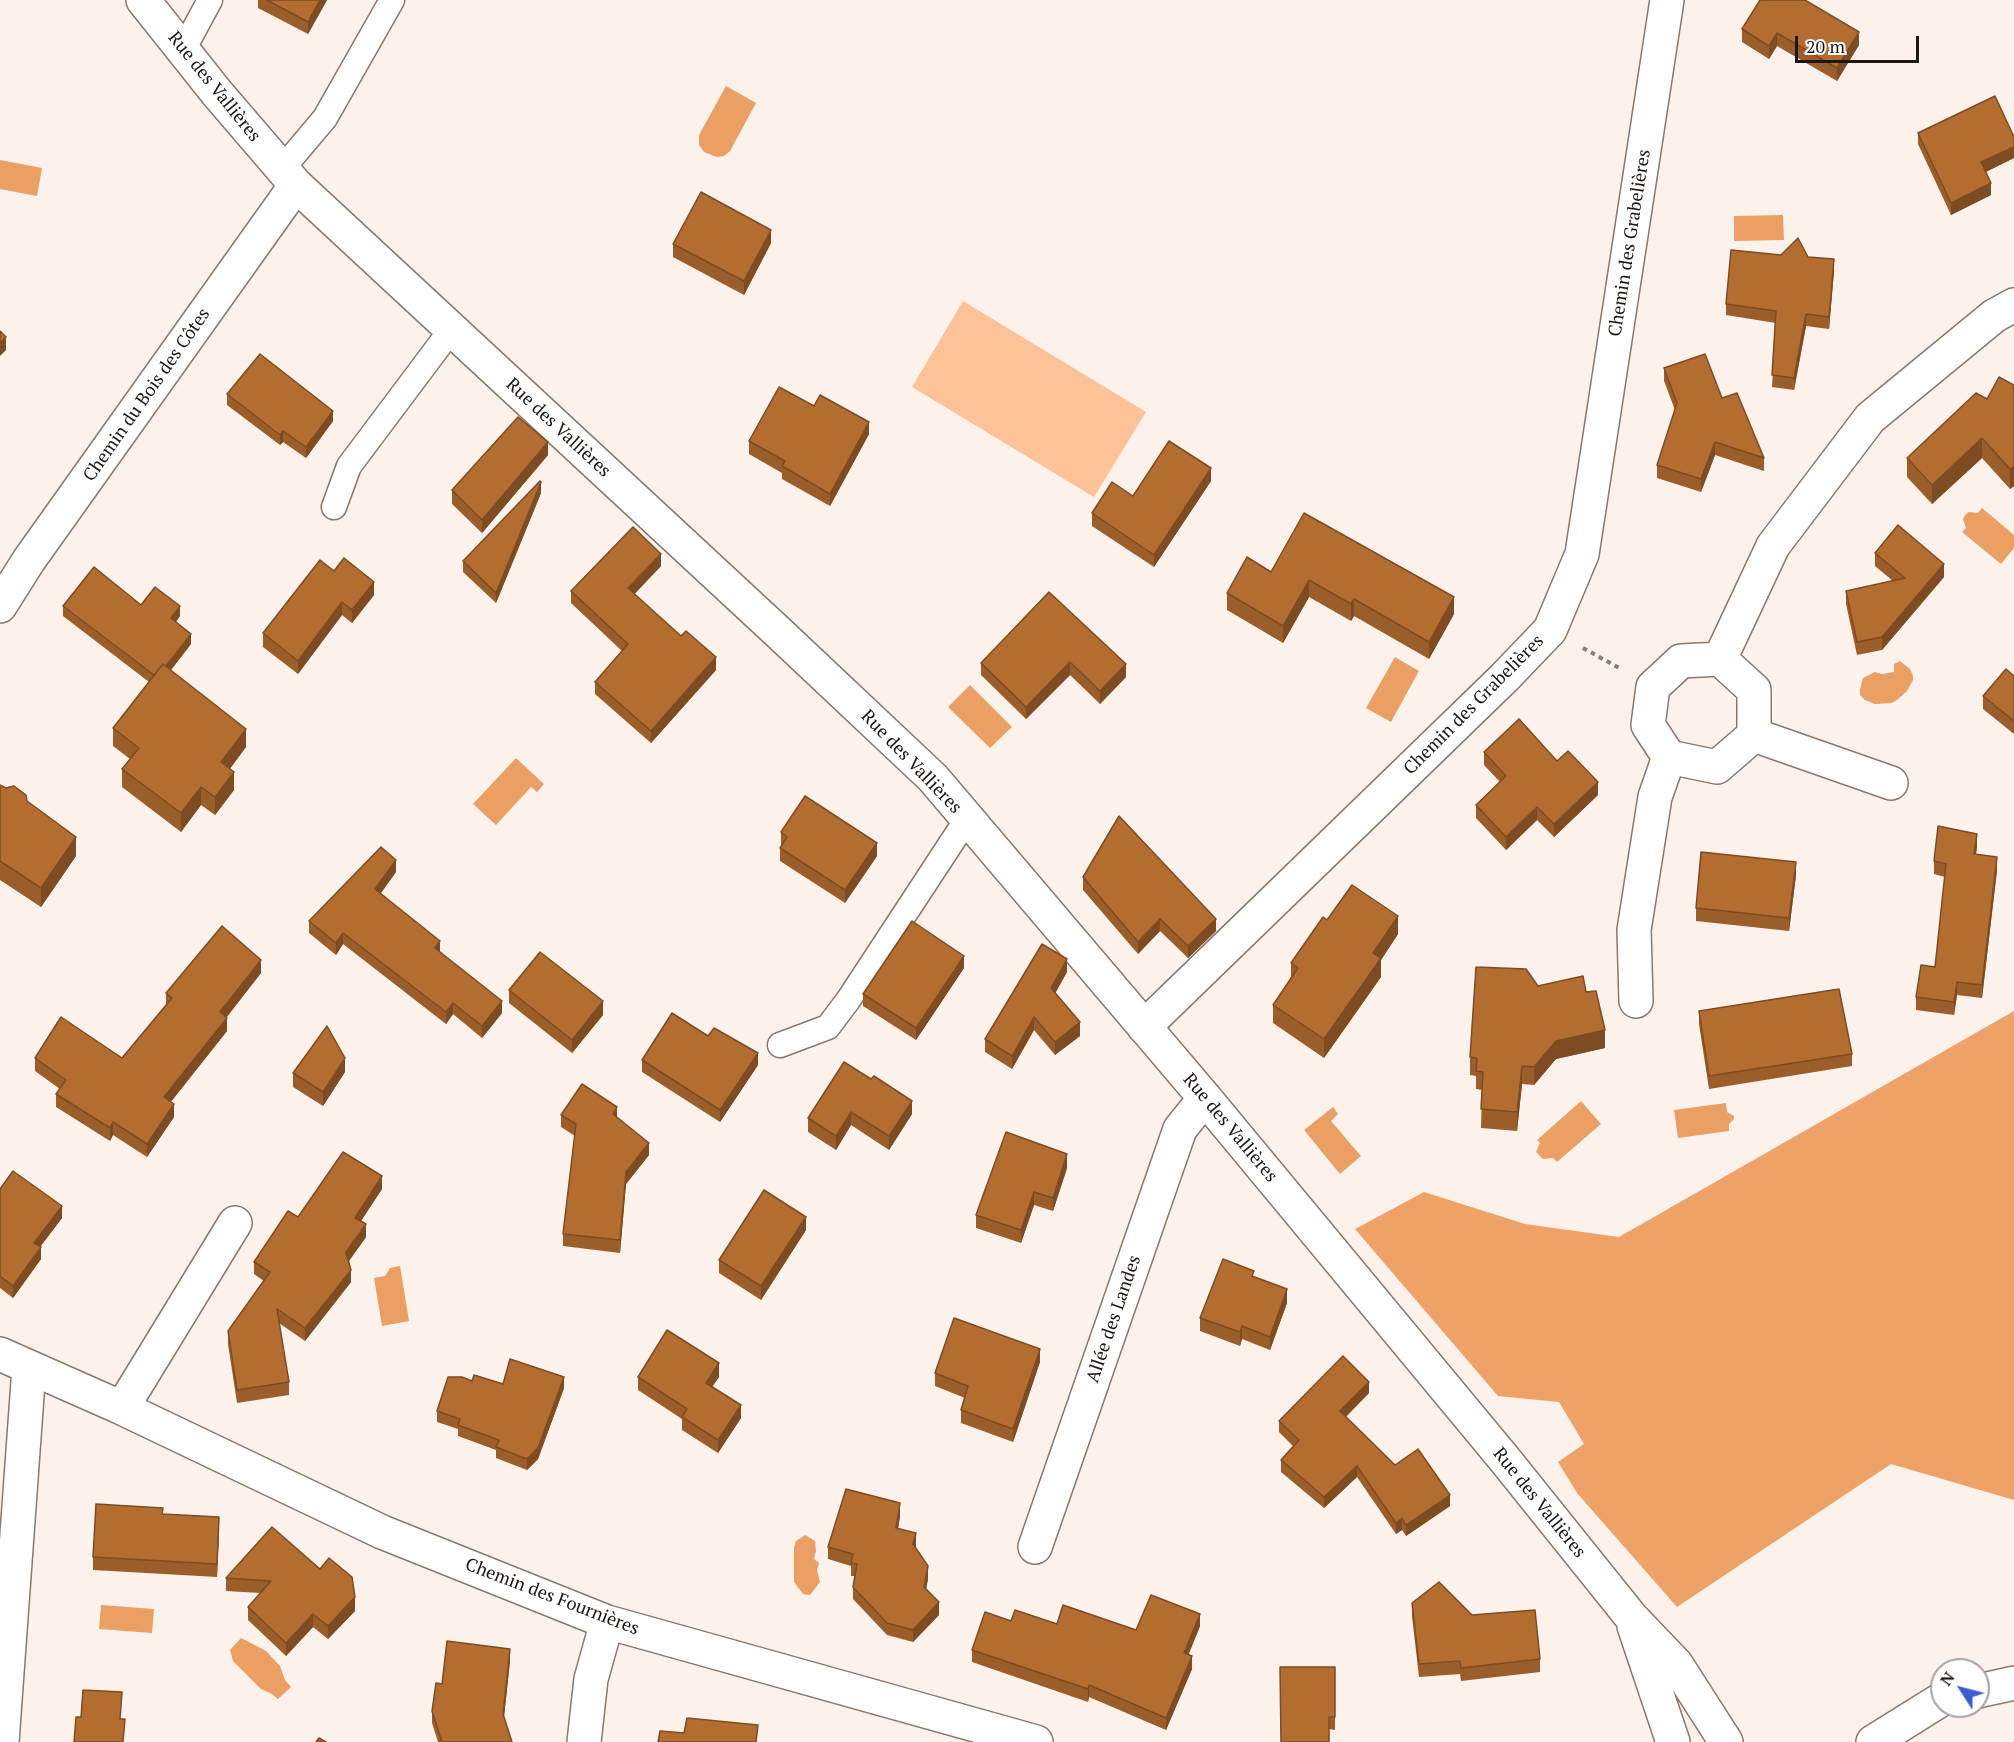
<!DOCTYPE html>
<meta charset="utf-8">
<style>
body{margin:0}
#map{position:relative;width:2014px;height:1742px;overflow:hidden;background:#fdf2eb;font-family:"PT Serif",serif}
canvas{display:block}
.north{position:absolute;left:1930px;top:1658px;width:60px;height:60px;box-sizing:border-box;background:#fff;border:2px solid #a5a2a1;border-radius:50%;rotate:306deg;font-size:16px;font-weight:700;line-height:24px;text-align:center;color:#1d1713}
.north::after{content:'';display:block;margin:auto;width:21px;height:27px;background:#3c5dcf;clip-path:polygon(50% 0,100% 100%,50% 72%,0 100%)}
.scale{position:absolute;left:1795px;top:36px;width:124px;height:27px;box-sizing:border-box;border:3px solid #1d1713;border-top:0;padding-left:8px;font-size:18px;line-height:21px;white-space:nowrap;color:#1d1713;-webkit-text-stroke:4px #fff;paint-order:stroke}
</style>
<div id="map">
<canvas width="2014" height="1742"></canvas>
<div class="north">N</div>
<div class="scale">20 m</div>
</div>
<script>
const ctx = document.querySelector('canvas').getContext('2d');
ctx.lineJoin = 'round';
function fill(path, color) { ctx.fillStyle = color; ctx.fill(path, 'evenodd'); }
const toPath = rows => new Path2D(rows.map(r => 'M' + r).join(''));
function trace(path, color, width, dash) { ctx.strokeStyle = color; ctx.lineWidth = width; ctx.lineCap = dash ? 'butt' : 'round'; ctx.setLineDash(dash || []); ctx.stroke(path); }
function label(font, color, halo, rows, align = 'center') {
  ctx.font = font + ' "PT Serif",serif'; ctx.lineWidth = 4.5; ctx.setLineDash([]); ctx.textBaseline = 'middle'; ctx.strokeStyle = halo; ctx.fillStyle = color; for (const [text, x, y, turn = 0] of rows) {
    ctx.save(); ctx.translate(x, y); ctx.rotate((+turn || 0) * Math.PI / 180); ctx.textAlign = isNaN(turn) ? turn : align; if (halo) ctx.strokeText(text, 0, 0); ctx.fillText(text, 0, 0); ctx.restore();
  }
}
const green = toPath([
 [963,301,1146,412,1094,497,912,387]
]);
const forest = toPath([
 [2014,1011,2014,1500,1891,1464,1677,1607,1577,1493,1558,1462,1584,1444,1559,1402,1498,1396,1355,1229,1424,1192,1525,1224,1619,1237]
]);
const water = toPath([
 [726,86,756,103,730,151,724,156,717,157,704,152,699,145,699,135],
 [0,160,42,168,37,196,0,189],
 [1783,215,1784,240,1734,241,1734,216],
 [1982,508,2014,535,2014,548,2001,564,1962,532,1966,528,1963,519,1965,515,1969,512,1978,513],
 [1395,657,1419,671,1391,722,1366,708],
 [1900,661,1910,669,1913,676,1913,680,1907,691,1897,700,1891,703,1875,704,1865,700,1860,695,1860,689,1863,678,1875,672,1882,674,1894,672,1894,664],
 [970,685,1012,727,990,748,948,707],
 [516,758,544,784,537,792,531,787,496,825,473,804],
 [1581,1101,1601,1124,1557,1162,1553,1158,1543,1159,1536,1152,1540,1143,1537,1140],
 [1726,1103,1727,1112,1734,1116,1734,1119,1729,1124,1729,1131,1678,1138,1674,1110],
 [1333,1107,1338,1114,1331,1121,1361,1156,1340,1174,1304,1130],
 [400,1266,409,1321,382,1326,374,1278,385,1276,390,1268],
 [805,1535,815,1541,816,1551,814,1559,819,1563,817,1570,820,1582,810,1595,803,1594,794,1582,794,1547,796,1541],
 [101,1605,154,1609,152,1633,99,1629],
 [241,1638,266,1651,280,1666,285,1680,291,1687,278,1699,272,1694,261,1689,233,1661,230,1650]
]);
const path = toPath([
 [1583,648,1621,669]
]);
const lane = toPath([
 [183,50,210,0],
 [282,169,325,118,392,0],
 [334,507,349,466,451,330],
 [780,1045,828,1027,849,999,967,819]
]);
const street = toPath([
 [143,0,217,93,296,185,778,632,933,778,1205,1098,1506,1461,1632,1618,1676,1664,1726,1742],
 [0,606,29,560,296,185],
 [1720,659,1773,546,1870,418,1994,316,2014,305],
 [1720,659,1754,690,1754,735,1717,767,1669,757,1648,725,1653,687,1681,661,1720,659],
 [1754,735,1891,783],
 [1636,1001,1634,930,1655,797,1669,757],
 [1144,1027,1504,678,1550,630,1582,554,1667,0],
 [0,1354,122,1408,382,1532,607,1622,1036,1742],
 [122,1408,235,1223],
 [1035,1547,1180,1129,1205,1098],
 [1634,1626,1673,1742],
 [1978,1691,2014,1683],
 [2,1742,29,1368],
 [584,1742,591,1679,607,1622],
 [1873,1742,1942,1699]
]);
const wall = toPath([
 [258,0,327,0,308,34,258,8],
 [1760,0,1859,45,1837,81,1777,46,1769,59,1742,42,1742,29],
 [1918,133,2014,137,2014,158,1986,172,1991,195,1951,215,1918,144],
 [771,243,744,295,673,257,673,244],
 [1781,255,1808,257,1834,271,1829,329,1806,326,1794,390,1772,387,1776,323,1726,315,1726,304],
 [1664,368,1722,398,1764,458,1764,471,1715,455,1701,492,1657,478,1657,465,1675,410,1664,381],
 [2014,385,2014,486,2010,489,1982,458,1932,504,1907,477,1907,458,1987,399],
 [227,394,333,421,306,458,283,442,280,445,227,405],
 [869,434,830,506,782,479,782,473,749,454,749,441],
 [548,455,482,533,452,504,452,490],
 [1211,481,1154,567,1092,526,1092,513,1133,496],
 [541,493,496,603,463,572,463,561],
 [1875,553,1944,577,1882,650,1857,655,1846,604,1846,591,1893,581,1875,566],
 [661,566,634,594,716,670,651,743,595,694,595,682,622,651,571,603,571,591],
 [334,571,374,595,352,623,342,615,298,674,263,647,263,633],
 [1271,572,1454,614,1429,659,1354,616,1351,621,1309,597,1283,643,1227,610,1227,593],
 [1049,592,1126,677,1100,704,1070,675,1026,719,981,675,981,663],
 [141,605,180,616,176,622,191,644,171,670,246,747,230,769,234,790,215,815,201,805,181,832,122,787,122,769,130,759,113,746,113,728,149,682,63,616,63,606],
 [2014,676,2014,734,1983,709,1983,696],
 [1484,752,1557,761,1598,795,1554,837,1537,820,1506,850,1476,818,1476,805,1500,782,1484,765],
 [0,785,27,801,76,856,41,907,0,880],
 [781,832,877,856,845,903,780,861,780,848,782,846,781,845],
 [1977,847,1976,854,1997,870,1982,998,1957,995,1954,1015,1916,1010,1916,997,1935,967,1945,877,1934,874,1934,861],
 [396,872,381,893,502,1013,482,1038,453,1014,446,1024,343,944,336,955,309,933,309,921],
 [1796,875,1789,931,1696,921,1696,908],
 [1083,877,1216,931,1188,958,1160,931,1138,954,1083,890],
 [1327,920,1398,934,1381,960,1381,977,1324,1058,1273,1023,1273,1005,1291,977,1291,963],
 [964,968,916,1040,863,1006,863,994],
 [1067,972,1055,993,1080,1036,1055,1055,1034,1030,1012,1069,985,1052,985,1039],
 [261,973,226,1017,227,1031,171,1102,174,1117,147,1157,113,1135,110,1141,56,1107,56,1094,60,1089,35,1071,35,1058,122,1058,166,1006,166,993],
 [1538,986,1586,992,1605,1048,1556,1059,1534,1085,1522,1084,1517,1131,1481,1128,1482,1090,1476,1089,1476,1076,1470,1075,1470,1057],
 [509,990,603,1015,572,1053,509,1003],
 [1699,1011,1852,1054,1852,1066,1709,1089,1699,1024],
 [708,1036,758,1065,720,1122,642,1072,642,1060],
 [345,1072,323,1106,293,1087,293,1073],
 [871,1079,912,1114,889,1150,851,1125,836,1150,808,1132,808,1118],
 [561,1115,617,1117,649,1155,626,1184,620,1253,563,1246,563,1234,575,1136,561,1127],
 [1067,1168,1053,1211,1034,1205,1021,1243,976,1228,976,1215],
 [0,1189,62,1218,40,1247,41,1259,13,1298,0,1288],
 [382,1189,361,1221,366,1237,349,1261,351,1282,305,1341,279,1323,289,1382,289,1395,237,1403,228,1344,228,1331,264,1281,254,1274,254,1262,298,1217],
 [806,1230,761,1300,719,1273,719,1260],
 [1254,1277,1287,1303,1270,1350,1242,1339,1240,1346,1200,1331,1200,1318],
 [1040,1362,1013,1442,961,1423,961,1410,965,1398,935,1386,935,1373],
 [638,1377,719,1377,712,1386,741,1418,718,1453,682,1430,682,1419,638,1390],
 [472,1381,503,1384,564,1388,538,1459,527,1470,496,1458,496,1450,458,1436,458,1429,437,1422,437,1411],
 [1369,1393,1346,1417,1395,1465,1450,1506,1406,1536,1402,1530,1396,1534,1357,1477,1324,1508,1281,1472,1281,1460,1293,1446,1279,1432,1279,1421],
 [162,1514,219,1530,217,1577,93,1570,93,1557],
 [900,1516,898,1529,916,1546,915,1548,928,1579,926,1589,939,1615,913,1642,887,1635,853,1599,853,1587,855,1576,851,1576,851,1566,828,1559,828,1547],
 [272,1527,355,1611,328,1639,313,1627,286,1656,248,1620,248,1607,260,1593,226,1591,226,1578],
 [1412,1603,1472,1615,1540,1659,1540,1672,1461,1681,1460,1674,1419,1677,1412,1616],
 [1057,1624,1136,1630,1200,1626,1188,1655,1192,1669,1166,1730,1089,1697,1088,1702,972,1662,972,1650],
 [510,1661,504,1717,512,1742,438,1742,432,1723,432,1711,442,1684],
 [1335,1667,1335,1730,1329,1729,1281,1742]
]);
const shadedWall = toPath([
 [320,0,327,0,308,34,308,22],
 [1859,32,1859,45,1837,81,1837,68],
 [1777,33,1777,46,1769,59,1769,46],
 [2014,147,2014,158,1981,174,1981,162],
 [1991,183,1991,195,1951,215,1951,203],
 [771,230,771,243,744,295,744,281],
 [1834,259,1834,271,1829,329,1829,317],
 [1806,314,1806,326,1794,390,1794,378],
 [6,337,6,350,0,356,0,343],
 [333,411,333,421,306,458,306,447],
 [869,422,869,434,830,506,830,494],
 [283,431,283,442,280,445,280,435],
 [1982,438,1982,458,1932,504,1932,485],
 [548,442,548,455,482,533,482,520],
 [1715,442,1715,455,1701,492,1701,479],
 [2014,467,2014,486,2010,489,2010,469],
 [1211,468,1211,481,1154,567,1154,555],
 [541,482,541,493,496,603,496,593],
 [661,554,661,566,628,601,628,588],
 [1944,564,1944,577,1882,650,1882,637],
 [1309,580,1309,597,1283,643,1283,626],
 [374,582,374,595,352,623,352,610],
 [1454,597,1454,614,1429,659,1429,642],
 [1354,599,1354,616,1351,621,1351,604],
 [342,602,342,615,298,674,298,661],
 [180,606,180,616,171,628,171,618],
 [191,634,191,644,157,688,157,678],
 [716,657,716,670,651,743,651,731],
 [1070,662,1070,675,1026,719,1026,707],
 [1126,664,1126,677,1100,704,1100,691],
 [246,729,246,747,221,780,221,762],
 [234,772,234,790,215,815,215,797],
 [1598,782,1598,795,1554,837,1554,824],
 [201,787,201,805,181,832,181,813],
 [1537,807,1537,820,1506,850,1506,837],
 [1977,834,1977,847,1974,867,1974,854],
 [76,837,76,856,41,907,41,888],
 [877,843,877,856,845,903,845,890],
 [1997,857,1997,870,1982,998,1982,985],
 [396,860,396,872,375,901,375,889],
 [1796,862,1796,875,1789,931,1789,918],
 [1398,916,1398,934,1381,960,1381,977,1324,1058,1324,1039,1373,953],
 [1160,919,1160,931,1138,954,1138,942],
 [1216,919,1216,931,1188,958,1188,946],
 [343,933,343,944,336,955,336,943],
 [440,941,440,952,435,948],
 [964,956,964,968,916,1040,916,1028],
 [1067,959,1067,972,1051,1001,1051,988],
 [261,960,261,973,220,1026,220,1012],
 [1957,982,1957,995,1954,1015,1954,1002],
 [502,1001,502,1013,482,1038,482,1026],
 [603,1001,603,1015,572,1053,572,1040],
 [453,1003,453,1014,446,1024,446,1012],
 [1034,1017,1034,1030,1012,1069,1012,1056],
 [227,1018,227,1031,164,1110,164,1097],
 [1080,1022,1080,1036,1055,1055,1055,1042],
 [1605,1030,1605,1048,1556,1059,1534,1085,1534,1067,1556,1041],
 [758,1053,758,1065,720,1122,720,1110],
 [345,1058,345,1072,323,1106,323,1092],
 [1522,1066,1522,1084,1517,1131,1517,1112],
 [912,1101,912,1114,889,1150,889,1136],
 [174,1104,174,1117,147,1157,147,1144],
 [617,1107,617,1119,613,1114],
 [851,1112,851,1125,836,1150,836,1136],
 [113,1122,113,1135,110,1141,110,1128],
 [649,1143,649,1155,626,1184,620,1253,620,1240,626,1172],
 [1067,1154,1067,1168,1053,1211,1053,1198],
 [382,1176,382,1189,355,1230,355,1218],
 [1034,1192,1034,1205,1021,1243,1021,1230],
 [62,1206,62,1218,34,1255,34,1243],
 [806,1217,806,1230,761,1300,761,1286],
 [366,1224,366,1237,346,1265,346,1252],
 [41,1247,41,1259,13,1298,13,1286],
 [351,1270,351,1282,305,1341,305,1328],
 [1287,1289,1287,1303,1270,1350,1270,1337],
 [1242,1326,1242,1339,1240,1346,1240,1332],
 [1040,1349,1040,1362,1013,1442,1013,1429],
 [719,1363,719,1377,706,1396,706,1383],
 [564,1377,564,1388,538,1459,527,1470,527,1459],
 [1369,1382,1369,1393,1340,1422,1340,1411],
 [741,1405,741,1418,718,1453,718,1440],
 [1357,1466,1357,1477,1324,1508,1324,1497],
 [1450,1495,1450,1506,1406,1536,1406,1525],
 [900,1503,900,1516,896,1541,896,1528],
 [219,1517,219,1530,217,1577,217,1564],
 [1402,1518,1402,1530,1396,1534,1396,1523],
 [916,1533,916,1546,913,1557,913,1544],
 [928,1566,928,1579,924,1599,924,1587],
 [355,1597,355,1611,328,1639,328,1626],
 [939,1602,939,1615,913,1642,913,1630],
 [313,1614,313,1627,286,1656,286,1643],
 [1200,1614,1200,1626,1184,1666,1184,1653],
 [510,1649,510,1661,503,1726,503,1714],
 [1192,1656,1192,1669,1166,1730,1166,1718],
 [1089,1685,1089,1697,1088,1702,1088,1689]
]);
const building = toPath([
 [267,0,320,0,308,22,267,0],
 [1760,0,1805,0,1859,32,1837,68,1777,33,1769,46,1742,29,1760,0],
 [1995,96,2014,137,2014,147,1981,162,1991,183,1951,203,1918,133,1995,96],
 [701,192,771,230,744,281,673,244,701,192],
 [1798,238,1808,257,1834,259,1829,317,1806,314,1794,378,1772,375,1776,311,1726,304,1731,250,1781,255,1798,238],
 [0,331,6,337,0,343,0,331],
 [260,354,333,411,306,447,283,431,280,435,227,394,260,354],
 [1705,354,1722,398,1737,393,1764,458,1715,442,1701,479,1657,465,1677,403,1664,368,1705,354],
 [1999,377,2014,385,2014,467,2010,469,1982,438,1932,485,1907,458,1976,393,1987,399,1999,377],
 [779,387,814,406,820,395,869,422,830,494,782,466,785,461,749,441,779,387],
 [518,417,548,442,482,520,452,490,518,417],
 [1169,441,1211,468,1154,555,1092,513,1112,482,1133,496,1169,441],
 [540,481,541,482,496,593,463,561,540,481],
 [1304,513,1454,597,1429,642,1354,599,1351,604,1309,580,1283,626,1227,593,1247,557,1271,572,1304,513],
 [1898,525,1944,564,1882,637,1857,642,1846,591,1905,578,1875,553,1898,525],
 [633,527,661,554,628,588,681,636,686,631,716,657,651,731,595,682,628,644,571,591,633,527],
 [344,558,374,582,352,610,342,602,298,661,263,633,320,560,334,571,344,558],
 [94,567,141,605,155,587,180,606,171,618,191,634,166,666,163,664,154,675,63,606,94,567],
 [1049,592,1126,664,1100,691,1070,662,1026,707,981,663,1049,592],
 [163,664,246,729,221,762,234,772,215,797,201,787,181,813,122,769,139,748,113,728,163,664],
 [2006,669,2014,676,2014,721,1983,696,2006,669],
 [1519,719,1557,761,1568,751,1598,782,1554,824,1537,807,1506,837,1476,805,1506,776,1484,752,1519,719],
 [0,785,6,788,14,786,26,795,27,801,76,837,41,888,0,861,0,785],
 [805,796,877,843,845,890,780,848,787,837,781,832,805,796],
 [1119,816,1216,919,1188,946,1160,919,1138,942,1083,877,1119,816],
 [1938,826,1977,834,1974,854,1997,857,1982,985,1957,982,1954,1002,1916,997,1921,965,1935,967,1946,864,1934,861,1938,826],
 [381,847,396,860,375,889,440,941,435,948,502,1001,482,1026,453,1003,446,1012,343,933,336,943,309,921,381,847],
 [1701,852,1796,862,1789,918,1696,908,1701,852],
 [1352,885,1398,916,1373,953,1381,958,1324,1039,1273,1005,1298,968,1291,963,1323,917,1327,920,1352,885],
 [912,921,964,956,916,1028,863,994,912,921],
 [222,926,261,960,220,1012,227,1018,164,1097,174,1104,147,1144,113,1122,110,1128,56,1094,66,1080,35,1058,61,1017,122,1058,172,998,166,993,222,926],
 [1042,944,1067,959,1051,988,1080,1022,1055,1042,1034,1017,1012,1056,985,1039,1042,944],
 [540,952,603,1001,572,1040,509,990,540,952],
 [1476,967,1526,969,1538,986,1583,976,1586,992,1596,991,1605,1030,1556,1041,1534,1067,1522,1066,1517,1112,1481,1109,1483,1072,1476,1071,1477,1058,1470,1057,1476,967],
 [1839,989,1852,1054,1709,1076,1699,1011,1839,989],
 [672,1013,708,1036,714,1028,758,1053,720,1110,642,1060,672,1013],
 [327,1026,345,1058,323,1092,293,1073,327,1026],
 [844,1062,871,1079,874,1076,912,1101,889,1136,851,1112,836,1136,808,1118,844,1062],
 [582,1084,617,1107,613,1114,649,1143,626,1172,620,1240,563,1234,576,1124,561,1115,582,1084],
 [1006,1132,1067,1154,1053,1198,1034,1192,1021,1230,976,1215,1006,1132],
 [343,1152,382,1176,355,1218,366,1224,346,1252,351,1270,305,1328,277,1309,289,1382,237,1390,228,1331,270,1272,254,1262,288,1211,298,1217,343,1152],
 [13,1171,62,1206,34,1243,41,1247,13,1286,0,1276,0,1189,13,1171],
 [764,1190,806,1217,761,1286,719,1260,764,1190],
 [1223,1259,1254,1271,1252,1276,1287,1289,1270,1337,1242,1326,1240,1332,1200,1318,1223,1259],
 [954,1318,1040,1349,1013,1429,961,1410,968,1386,935,1373,954,1318],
 [667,1330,719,1363,706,1383,741,1405,718,1440,682,1417,687,1409,638,1377,667,1330],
 [1343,1356,1369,1382,1340,1411,1395,1465,1418,1449,1450,1495,1406,1525,1402,1518,1396,1523,1357,1466,1324,1497,1281,1460,1299,1440,1279,1421,1343,1356],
 [510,1359,564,1377,538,1448,527,1459,496,1447,499,1440,458,1425,460,1419,437,1411,448,1377,462,1377,472,1381,474,1375,503,1384,510,1359],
 [846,1489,900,1503,896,1528,916,1533,913,1544,928,1566,924,1587,939,1602,913,1630,887,1623,853,1587,857,1564,851,1563,853,1554,828,1547,846,1489],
 [96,1504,163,1508,162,1514,219,1517,217,1564,93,1557,96,1504],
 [272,1527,320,1569,329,1558,352,1577,355,1597,328,1626,313,1614,286,1643,248,1607,271,1581,226,1578,272,1527],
 [1439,1582,1472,1615,1535,1610,1540,1659,1461,1668,1460,1661,1419,1664,1412,1603,1439,1582],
 [1151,1595,1200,1614,1184,1653,1192,1656,1166,1718,1089,1685,1088,1689,972,1650,985,1612,1011,1621,1015,1610,1057,1624,1063,1605,1136,1630,1151,1595],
 [447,1641,510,1649,503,1714,512,1742,442,1742,432,1711,436,1683,442,1684,447,1641],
 [1280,1667,1335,1667,1335,1717,1329,1717,1329,1742,1281,1742,1280,1667],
 [83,1690,122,1692,120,1719,125,1719,123,1742,74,1742,76,1717,81,1717,83,1690],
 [687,1718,758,1725,756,1742,658,1742,660,1731,684,1733,687,1718],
 [319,1738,326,1742,316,1742,319,1738]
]);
const streetNames = [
 ["Rue des Vallières",214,87,51],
 ["Chemin des Grabelières",1630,243,-81],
 ["Chemin du Bois des Côtes",147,395,-55],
 ["Rue des Vallières",558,428,43],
 ["Chemin des Grabelières",1474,705,-45],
 ["Rue des Vallières",911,762,46],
 ["Rue des Vallières",1230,1128,50],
 ["Allée des Landes",1114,1319,-71],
 ["Rue des Vallières",1539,1503,51],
 ["Chemin des Fournières",552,1597,21]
];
fill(green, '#fdc297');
fill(forest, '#eea268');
fill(water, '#ea9f64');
trace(lane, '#88786d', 27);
trace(street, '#88786d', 36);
trace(path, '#867e78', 4, [4.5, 4.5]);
trace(lane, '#fff', 24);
trace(street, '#fff', 33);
fill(wall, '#9b5e2a');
fill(shadedWall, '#7e4c22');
fill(building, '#b46d31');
trace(building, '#7e4c22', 1.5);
label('18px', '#1d1713', '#fff', streetNames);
</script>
